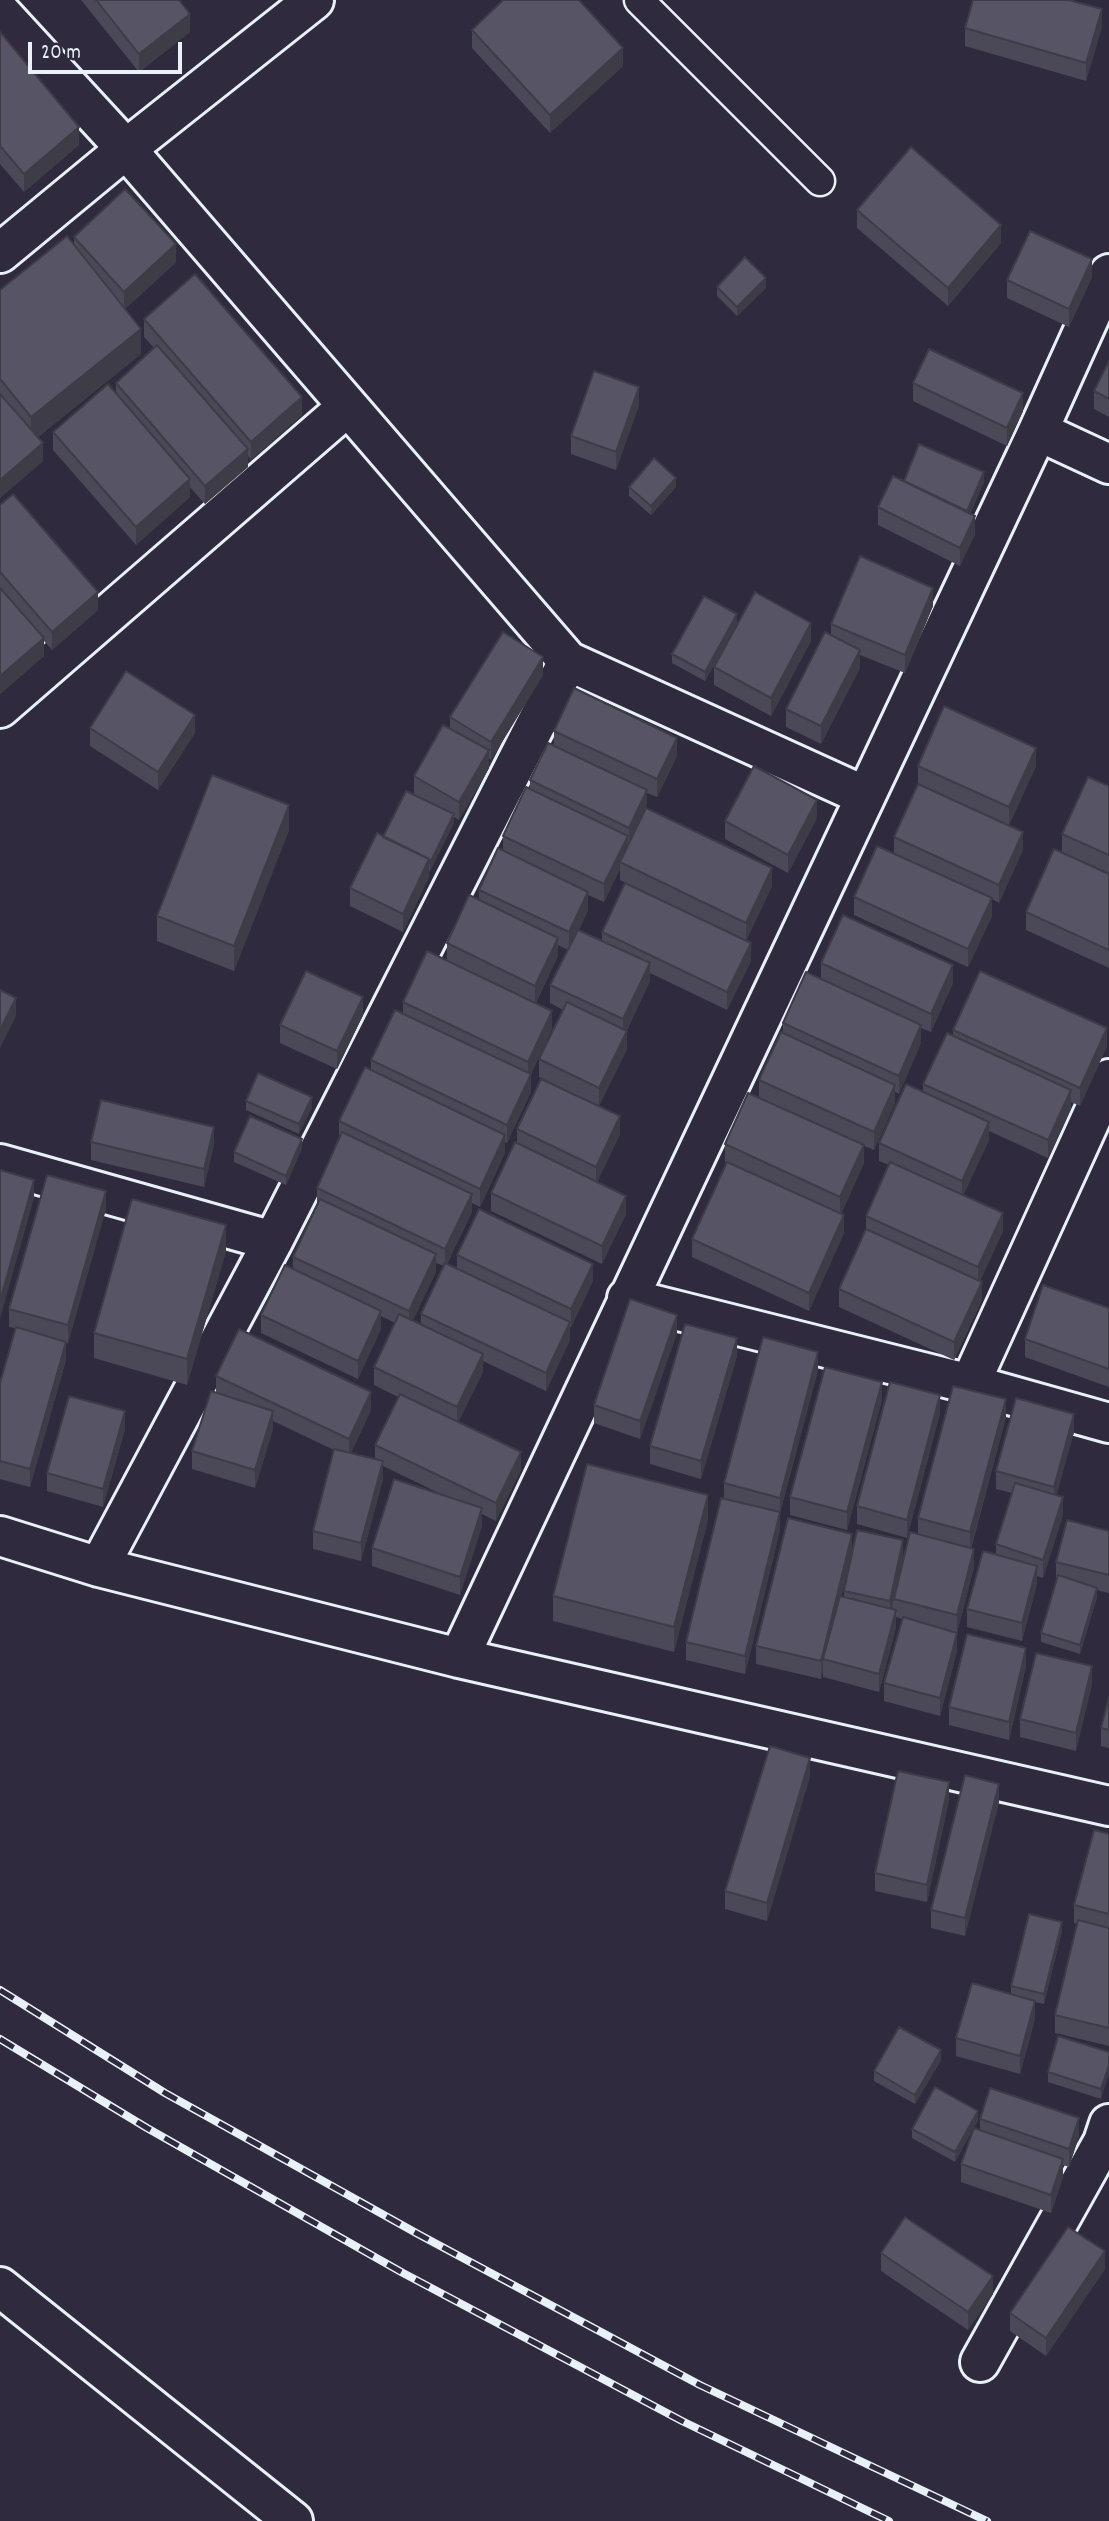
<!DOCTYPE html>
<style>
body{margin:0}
#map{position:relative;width:1109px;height:2521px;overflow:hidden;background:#2f2a3d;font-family:Dekko,sans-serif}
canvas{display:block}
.scale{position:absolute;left:28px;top:42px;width:154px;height:32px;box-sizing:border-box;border:4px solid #e8f1f8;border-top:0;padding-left:9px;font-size:21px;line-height:24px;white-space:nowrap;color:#e8f1f8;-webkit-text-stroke:5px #2f2a3d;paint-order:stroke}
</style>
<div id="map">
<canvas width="1109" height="2521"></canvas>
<div class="scale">20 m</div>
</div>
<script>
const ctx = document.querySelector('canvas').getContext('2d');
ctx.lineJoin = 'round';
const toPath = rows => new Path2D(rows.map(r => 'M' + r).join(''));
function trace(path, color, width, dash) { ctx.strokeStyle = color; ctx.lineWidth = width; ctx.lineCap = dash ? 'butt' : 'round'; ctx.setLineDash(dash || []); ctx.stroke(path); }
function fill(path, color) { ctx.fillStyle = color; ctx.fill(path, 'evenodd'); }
const lane = toPath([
 [639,0,820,181]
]);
const street = toPath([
 [0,12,126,149,568,661,273,1241,99,1567],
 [1038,431,1109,464],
 [568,661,865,796],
 [0,708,347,407],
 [0,1164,273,1241],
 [627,1298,970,1384,1109,1423],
 [970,1384,1109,1079],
 [0,1536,99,1567,459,1658,1109,1806],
 [459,1658,1038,431,1109,274],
 [0,2287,293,2521],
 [980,2362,1103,2142,1109,2124]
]);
const secondary = toPath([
 [0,253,126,149,314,0]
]);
const rail = toPath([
 [0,1990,165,2093,418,2234,700,2385,987,2521],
 [0,2039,147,2128,403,2273,682,2421,889,2521]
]);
const wall = toPath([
 [81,0,179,0,190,32,139,72],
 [1102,27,1086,81,965,46,965,28],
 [472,30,623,66,550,133,472,48],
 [0,32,79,145,24,192,0,164],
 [857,210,1001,243,948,306,857,228],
 [74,237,176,262,125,309,141,354,38,437,43,461,0,498,0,290,74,245],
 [1092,277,1069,327,1007,298,1007,280],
 [717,287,766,288,737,316,717,296],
 [144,319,302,415,251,460,248,456,248,467,205,504,190,487,190,497,136,545,53,450,53,432,116,393,116,383,154,348,144,337],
 [1109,361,1109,417,1094,409,1094,391],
 [913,383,1023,411,1007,446,913,401],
 [639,405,616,470,571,454,571,436],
 [904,481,984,482,970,514,975,534,960,566,878,525,878,507],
 [629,487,676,487,651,515,629,496],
 [0,505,98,610,52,650,44,641,44,656,0,694],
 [933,606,905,673,860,655,860,668,821,744,786,727,786,709,831,635,831,624],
 [737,624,705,681,672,663,672,654],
 [811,641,771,716,714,685,714,667],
 [543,675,491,760,489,758,489,768,459,820,454,817,454,823,429,872,429,877,403,932,350,906,350,888,420,798,414,794,414,776,450,729,450,717],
 [90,728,195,733,158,790,90,746],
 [554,731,677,756,657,797,647,793,647,808,772,886,746,941,751,961,727,1010,650,973,650,981,627,1030,627,1049,599,1106,539,1077,539,1059,563,1010,550,1003,550,985,568,950,558,945,558,956,536,1003,552,1029,531,1074,531,1092,507,1143,505,1142,505,1153,480,1207,472,1203,472,1212,447,1264,457,1268,457,1255,593,1281,571,1327,570,1327,570,1340,546,1391,483,1361,483,1372,458,1422,521,1470,496,1521,482,1514,482,1526,460,1595,372,1566,372,1548,445,1496,383,1466,383,1479,361,1561,313,1549,313,1531,334,1450,273,1421,273,1429,255,1488,192,1469,192,1451,216,1392,216,1376,371,1410,351,1453,375,1459,375,1445,398,1397,374,1385,374,1367,395,1323,381,1316,381,1329,358,1379,261,1333,261,1315,293,1269,293,1257,317,1206,317,1188,339,1139,339,1121,371,1070,371,1060,403,1013,403,1002,447,960,447,943,479,900,479,890,503,850,503,836,530,789,530,780,554,745],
 [620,869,620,880,675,907,602,932,602,941,579,930,588,910,588,895,604,902],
 [436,1263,444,1266,421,1314,421,1324,413,1320,436,1272],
 [918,766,1036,766,1009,825,1023,850,999,903,992,899,992,916,968,967,854,915,854,897,894,854,894,837,918,784],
 [1109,786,1109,873,1062,852,1062,834],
 [817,818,788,873,725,839,725,821],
 [289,830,234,971,157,941,157,916],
 [1109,874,1109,968,1026,930,1026,912],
 [821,963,953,983,931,1032,921,1028,921,1043,899,1094,895,1092,895,1103,874,1150,864,1146,864,1163,841,1214,844,1233,809,1311,692,1257,692,1239,726,1163,725,1162,725,1144,759,1098,759,1080,783,1033,783,1023,821,979],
 [363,1015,337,1069,280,1043,280,1025],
 [953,1030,1107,1046,1080,1106,1071,1102,1071,1108,1048,1158,989,1131,989,1140,963,1195,1003,1231,980,1281,982,1300,954,1360,839,1307,839,1289,866,1229,866,1216,889,1165,879,1161,879,1143,923,1092,923,1084,953,1035],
 [246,1101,312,1107,299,1134,246,1110],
 [517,1129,620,1134,597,1182,626,1214,602,1264,491,1211,491,1193,517,1143],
 [91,1142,214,1145,204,1187,91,1160],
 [302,1148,286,1185,234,1162,234,1152],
 [106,1209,68,1343,66,1343,66,1360,30,1487,0,1479,0,1383,15,1328,9,1327,9,1309],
 [226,1251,187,1385,94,1358,94,1333],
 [1109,1308,1109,1387,1025,1357,1025,1339],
 [677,1333,640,1439,594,1423,594,1405],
 [737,1356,701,1479,650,1464,650,1446],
 [818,1370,780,1513,780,1530,745,1674,686,1660,686,1642,724,1498,724,1483],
 [882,1400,847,1530,790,1515,790,1497],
 [940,1413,907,1538,857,1524,857,1506],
 [1006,1417,971,1549,974,1567,957,1633,957,1651,940,1716,884,1701,884,1683,902,1619,896,1617,896,1628,879,1692,823,1677,823,1670,821,1679,756,1664,756,1646,852,1552,841,1597,844,1597,844,1591,903,1558,899,1576,918,1534,918,1518],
 [125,1429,103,1507,47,1491,47,1473],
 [1074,1432,1056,1495,1063,1515,1043,1578,1037,1576,1037,1584,1022,1641,967,1627,967,1609,996,1555,996,1544,1012,1493,996,1489,996,1471],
 [708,1520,674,1652,553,1621,553,1596],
 [1109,1531,1109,1593,1097,1590,1097,1597,1080,1654,1041,1642,1041,1633,1056,1580,1056,1562],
 [1026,1666,1009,1740,949,1725,949,1707],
 [1092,1684,1076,1751,1020,1737,1020,1719],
 [1109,1697,1109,1748,1101,1746,1101,1728],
 [810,1776,767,1921,725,1909,725,1891],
 [949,1800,927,1902,875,1891,875,1873],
 [999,1802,965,1936,931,1928,931,1910],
 [1109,1834,1109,2046,1055,2033,1055,2015,1077,1924,1074,1923,1074,1905],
 [1062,1931,1044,2004,1035,2002,1035,2019,1020,2074,956,2056,956,2038,1011,1995,1011,1986],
 [1109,2052,1101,2099,1048,2082,1048,2072],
 [941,2060,915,2104,874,2081,874,2071],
 [980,2119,1079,2136,1069,2167,1063,2165,1063,2177,1051,2213,961,2182,961,2164,980,2130],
 [978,2120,955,2162,912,2138,912,2129],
 [881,2253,993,2294,968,2330,881,2271],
 [1105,2269,1046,2356,1010,2331,1010,2313]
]);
const shadedWall = toPath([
 [1102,9,1102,27,1086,81,1086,63],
 [190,14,190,32,139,72,139,54],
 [623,48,623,66,550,133,550,115],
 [79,127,79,145,24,192,24,174],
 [1001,225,1001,243,948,306,948,288],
 [176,244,176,262,124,310,124,292],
 [1092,259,1092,277,1069,327,1069,309],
 [766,278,766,288,737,316,737,307],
 [141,329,141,354,31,442,31,417],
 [639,387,639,405,616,470,616,452],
 [1023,393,1023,411,1007,446,1007,428],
 [302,397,302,415,251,460,251,442],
 [43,443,43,461,0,498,0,480],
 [248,449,248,467,205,504,205,486],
 [984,472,984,482,967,520,967,511],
 [676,478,676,487,651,515,651,506],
 [190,479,190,497,136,545,136,527],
 [975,516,975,534,960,566,960,548],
 [933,588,933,606,905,673,905,655],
 [98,592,98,610,52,650,52,632],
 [737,614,737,624,705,681,705,672],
 [811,623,811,641,771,716,771,698],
 [44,638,44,656,0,694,0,676],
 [860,650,860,668,821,744,821,726],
 [543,657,543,675,491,760,491,742],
 [195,715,195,733,158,790,158,772],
 [677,738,677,756,657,797,657,779],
 [1036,748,1036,766,1009,825,1009,807],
 [489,750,489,768,459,820,459,802],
 [647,790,647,808,629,846,629,828],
 [817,800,817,818,788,873,788,855],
 [289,805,289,830,234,971,234,946],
 [454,814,454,823,430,872,430,863],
 [1023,832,1023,850,999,903,999,885],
 [628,836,628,854,620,862,620,869,604,902,604,884],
 [429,859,429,877,403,932,403,914],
 [772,868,772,886,746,941,746,923],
 [588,892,588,910,569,950,569,932],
 [992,898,992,916,968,967,968,949],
 [558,938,558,956,535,1004,535,986],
 [751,943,751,961,727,1010,727,992],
 [650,963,650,981,623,1037,623,1019],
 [953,965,953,983,931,1032,931,1014],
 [363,997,363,1015,337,1069,337,1051],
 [16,998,16,1016,0,1048,0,1030],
 [552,1011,552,1029,528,1080,528,1062],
 [921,1025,921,1043,899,1094,899,1076],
 [1107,1028,1107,1046,1080,1106,1080,1088],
 [627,1031,627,1049,599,1106,599,1088],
 [531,1074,531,1092,507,1143,507,1125],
 [895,1085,895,1103,874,1150,874,1132],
 [1071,1090,1071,1108,1048,1158,1048,1140],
 [312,1097,312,1107,299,1134,299,1124],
 [620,1116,620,1134,596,1185,596,1167],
 [989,1122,989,1140,962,1199,962,1181],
 [214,1127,214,1145,204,1187,204,1169],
 [505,1135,505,1153,480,1207,480,1189],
 [302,1139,302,1148,286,1185,286,1176],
 [864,1145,864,1163,840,1215,840,1197],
 [34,1180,34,1198,0,1319,0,1301],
 [106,1191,106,1209,68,1343,68,1325],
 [472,1194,472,1212,445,1267,445,1249],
 [626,1196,626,1214,602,1264,602,1246],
 [1003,1213,1003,1231,978,1285,978,1267],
 [844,1215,844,1233,809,1311,809,1293],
 [226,1225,226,1251,187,1385,187,1359],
 [436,1254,436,1272,409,1329,409,1311],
 [593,1264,593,1281,571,1327,571,1309],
 [982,1282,982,1300,954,1360,954,1342],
 [381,1311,381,1329,358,1379,358,1361],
 [677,1315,677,1333,640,1439,640,1421],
 [570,1322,570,1340,546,1391,546,1373],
 [737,1338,737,1356,701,1479,701,1461],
 [66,1342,66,1360,30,1487,30,1469],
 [818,1352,818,1370,780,1513,780,1530,745,1674,745,1656,780,1515,780,1498],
 [483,1354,483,1372,457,1425,457,1407],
 [882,1382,882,1400,847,1530,847,1512],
 [371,1392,371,1410,349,1457,349,1439],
 [940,1395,940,1413,907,1538,907,1520],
 [1006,1399,1006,1417,970,1550,970,1532],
 [125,1411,125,1429,103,1507,103,1489],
 [273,1411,273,1429,255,1488,255,1470],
 [1074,1414,1074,1432,1054,1505,1054,1487],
 [521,1452,521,1470,496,1521,496,1503],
 [383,1461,383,1479,361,1561,361,1543],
 [708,1495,708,1520,674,1652,674,1627],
 [1063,1497,1063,1515,1043,1578,1043,1560],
 [482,1508,482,1526,460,1595,460,1577],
 [852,1534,852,1552,825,1660,823,1659,823,1670,821,1679,821,1661],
 [903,1540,903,1558,894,1599,890,1619,890,1601],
 [974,1549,974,1567,957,1633,957,1615],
 [1037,1566,1037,1584,1022,1641,1022,1623],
 [1097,1588,1097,1597,1080,1654,1080,1645],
 [896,1610,896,1628,879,1692,879,1674],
 [957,1633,957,1651,940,1716,940,1698],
 [1026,1648,1026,1666,1009,1740,1009,1722],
 [1092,1666,1092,1684,1076,1751,1076,1733],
 [810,1758,810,1776,767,1921,767,1903],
 [949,1782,949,1800,927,1902,927,1885],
 [999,1784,999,1802,965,1936,965,1918],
 [1062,1922,1062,1931,1044,2004,1044,1994],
 [1035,2001,1035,2019,1020,2074,1020,2056],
 [941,2050,941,2060,915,2104,915,2095],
 [1109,2065,1109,2074,1101,2099,1101,2089],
 [978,2111,978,2120,955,2162,955,2152],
 [1079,2118,1079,2136,1069,2167,1069,2149],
 [1063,2159,1063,2177,1051,2213,1051,2195],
 [1105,2251,1105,2269,1046,2356,1046,2338],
 [993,2276,993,2294,968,2330,968,2312]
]);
const building = toPath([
 [96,0,179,0,190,14,139,54,96,0],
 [503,0,579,0,623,48,550,115,472,30,503,0],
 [973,0,1069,0,1102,9,1086,63,965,28,973,0],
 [0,32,79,127,24,174,0,146,0,32],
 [911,147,1001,225,948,288,857,210,911,147],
 [125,189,176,244,124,292,74,237,125,189],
 [1030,231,1092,259,1069,309,1007,280,1030,231],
 [67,236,141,329,31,417,0,379,0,290,67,236],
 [745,257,766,278,737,307,717,287,745,257],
 [195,274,302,397,251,442,144,319,195,274],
 [157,345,248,449,205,486,116,383,157,345],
 [929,349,1023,393,1007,428,913,383,929,349],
 [1109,361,1109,399,1094,391,1109,361],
 [594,371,639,387,616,452,571,436,594,371],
 [108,384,190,479,136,527,53,432,108,384],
 [0,394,43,443,0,480,0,394],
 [919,444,984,472,967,511,904,481,919,444],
 [654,458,676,478,651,506,629,487,654,458],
 [893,476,975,516,960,548,878,507,893,476],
 [13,494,98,592,52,632,0,572,0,505,13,494],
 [860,556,933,588,905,655,831,624,860,556],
 [0,588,44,638,0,676,0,588],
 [755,592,811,623,771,698,714,667,755,592],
 [704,596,737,614,705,672,672,654,704,596],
 [503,632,543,657,491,742,450,717,503,632],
 [825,632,860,650,821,726,786,709,825,632],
 [126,671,195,715,158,772,90,728,126,671],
 [574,688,677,738,657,779,554,731,574,688],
 [944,706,1036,748,1009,807,918,766,944,706],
 [443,725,489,750,459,802,414,776,443,725],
 [548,743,647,790,629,828,530,780,548,743],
 [754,766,817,800,788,855,725,821,754,766],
 [212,775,289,805,234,946,157,916,212,775],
 [1088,777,1109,786,1109,855,1062,834,1088,777],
 [918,784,1023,832,999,885,894,837,918,784],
 [526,787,628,836,604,884,503,836,526,787],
 [406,791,454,814,430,863,429,859,383,837,406,791],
 [646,808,772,868,746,923,620,862,646,808],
 [377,833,429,859,403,914,350,888,377,833],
 [877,846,992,898,968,949,854,897,877,846],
 [498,848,588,892,569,932,479,890,498,848],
 [1054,849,1109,874,1109,950,1026,912,1054,849],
 [625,883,751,943,727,992,602,932,625,883],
 [469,895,558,938,535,986,447,943,469,895],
 [843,915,953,965,931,1014,821,963,843,915],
 [578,930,650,963,623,1019,550,985,578,930],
 [427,951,552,1011,528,1062,403,1002,427,951],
 [306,971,363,997,337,1051,280,1025,306,971],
 [980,971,1107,1028,1080,1088,953,1030,980,971],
 [806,972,921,1025,899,1076,783,1023,806,972],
 [0,990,16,998,0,1030,0,990],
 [567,1002,627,1031,599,1088,539,1059,567,1002],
 [395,1010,531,1074,507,1125,371,1060,395,1010],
 [781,1032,895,1085,874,1132,759,1080,781,1032],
 [947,1033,1071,1090,1048,1140,923,1084,947,1033],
 [365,1067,505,1135,480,1189,339,1121,365,1067],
 [258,1073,312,1097,299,1124,246,1101,258,1073],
 [541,1079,620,1116,596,1167,517,1129,541,1079],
 [906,1084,989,1122,962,1181,879,1143,906,1084],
 [748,1093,864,1145,840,1197,725,1144,748,1093],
 [101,1100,214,1127,204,1169,91,1142,101,1100],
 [250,1116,302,1139,286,1176,234,1152,250,1116],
 [342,1132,472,1194,445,1249,317,1188,342,1132],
 [515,1142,626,1196,602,1246,491,1193,515,1142],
 [727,1162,844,1215,809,1293,692,1239,727,1162],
 [890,1162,1003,1213,978,1267,866,1216,890,1162],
 [0,1170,34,1180,0,1301,0,1170],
 [47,1175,106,1191,68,1325,9,1309,47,1175],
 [132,1199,226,1225,187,1359,94,1333,132,1199],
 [320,1199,436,1254,409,1311,293,1257,320,1199],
 [479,1209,593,1264,571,1309,457,1255,479,1209],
 [866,1229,982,1282,954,1342,839,1289,866,1229],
 [445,1263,570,1322,546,1373,421,1314,445,1263],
 [285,1265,381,1311,358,1361,261,1315,285,1265],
 [1043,1285,1109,1308,1109,1369,1025,1339,1043,1285],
 [630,1299,677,1315,640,1421,594,1405,630,1299],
 [399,1314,483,1354,457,1407,374,1367,399,1314],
 [685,1324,737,1338,701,1461,650,1446,685,1324],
 [16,1327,66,1342,30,1469,0,1461,0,1383,16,1327],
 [239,1329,371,1392,349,1439,216,1376,239,1329],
 [763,1337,818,1352,780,1498,724,1483,763,1337],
 [825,1367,882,1382,847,1512,790,1497,825,1367],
 [890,1382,940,1395,907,1520,857,1506,890,1382],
 [953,1386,1006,1399,970,1532,918,1518,953,1386],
 [211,1391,273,1411,255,1470,192,1451,211,1391],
 [400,1394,521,1452,496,1503,375,1445,400,1394],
 [69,1396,125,1411,103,1489,47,1473,69,1396],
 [1016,1398,1074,1414,1054,1487,996,1471,1016,1398],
 [334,1449,383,1461,361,1543,313,1531,334,1449],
 [587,1464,708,1495,674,1627,553,1596,587,1464],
 [394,1479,482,1508,460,1577,372,1548,394,1479],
 [1015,1483,1063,1497,1043,1560,996,1544,1015,1483],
 [721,1498,780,1512,745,1656,686,1642,721,1498],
 [788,1518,852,1534,821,1661,756,1646,788,1518],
 [1067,1520,1109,1531,1109,1575,1056,1562,1067,1520],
 [857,1530,903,1540,890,1601,844,1591,857,1530],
 [910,1532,974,1549,957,1615,894,1599,910,1532],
 [983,1551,1037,1566,1022,1623,967,1609,983,1551],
 [1058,1575,1097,1588,1080,1645,1041,1633,1058,1575],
 [840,1596,896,1610,879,1674,823,1659,840,1596],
 [903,1617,957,1633,940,1698,884,1683,903,1617],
 [967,1634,1026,1648,1009,1722,949,1707,967,1634],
 [1036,1653,1092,1666,1076,1733,1020,1719,1036,1653],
 [1109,1697,1109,1730,1101,1728,1109,1697],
 [770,1746,810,1758,767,1903,725,1891,770,1746],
 [898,1771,949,1782,927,1885,875,1873,898,1771],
 [965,1775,999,1784,965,1918,931,1910,965,1775],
 [1094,1830,1109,1834,1109,1914,1074,1905,1094,1830],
 [1029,1914,1062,1922,1044,1994,1011,1986,1029,1914],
 [1078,1920,1109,1928,1109,2028,1055,2015,1078,1920],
 [972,1983,1035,2001,1020,2056,956,2038,972,1983],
 [899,2027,941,2050,915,2095,874,2071,899,2027],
 [1058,2036,1109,2052,1109,2065,1101,2089,1048,2072,1058,2036],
 [935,2087,978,2111,955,2152,912,2129,935,2087],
 [990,2088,1079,2118,1069,2149,980,2119,990,2088],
 [974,2128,1063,2159,1051,2195,961,2164,974,2128],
 [905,2217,993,2276,968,2312,881,2253,905,2217],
 [1068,2227,1105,2251,1046,2338,1010,2313,1068,2227]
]);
trace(lane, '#e8f1f8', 33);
trace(street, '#e8f1f8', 44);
trace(secondary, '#e8f1f8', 44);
trace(lane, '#2f2a3d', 28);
trace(street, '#2f2a3d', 38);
trace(secondary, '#2f2a3d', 38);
trace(rail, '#e8f1f8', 8);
trace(rail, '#2f2a3d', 5, [16]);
fill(wall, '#4b4957');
fill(shadedWall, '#3d3c47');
fill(building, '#575565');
trace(building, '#3d3c47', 2);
</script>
